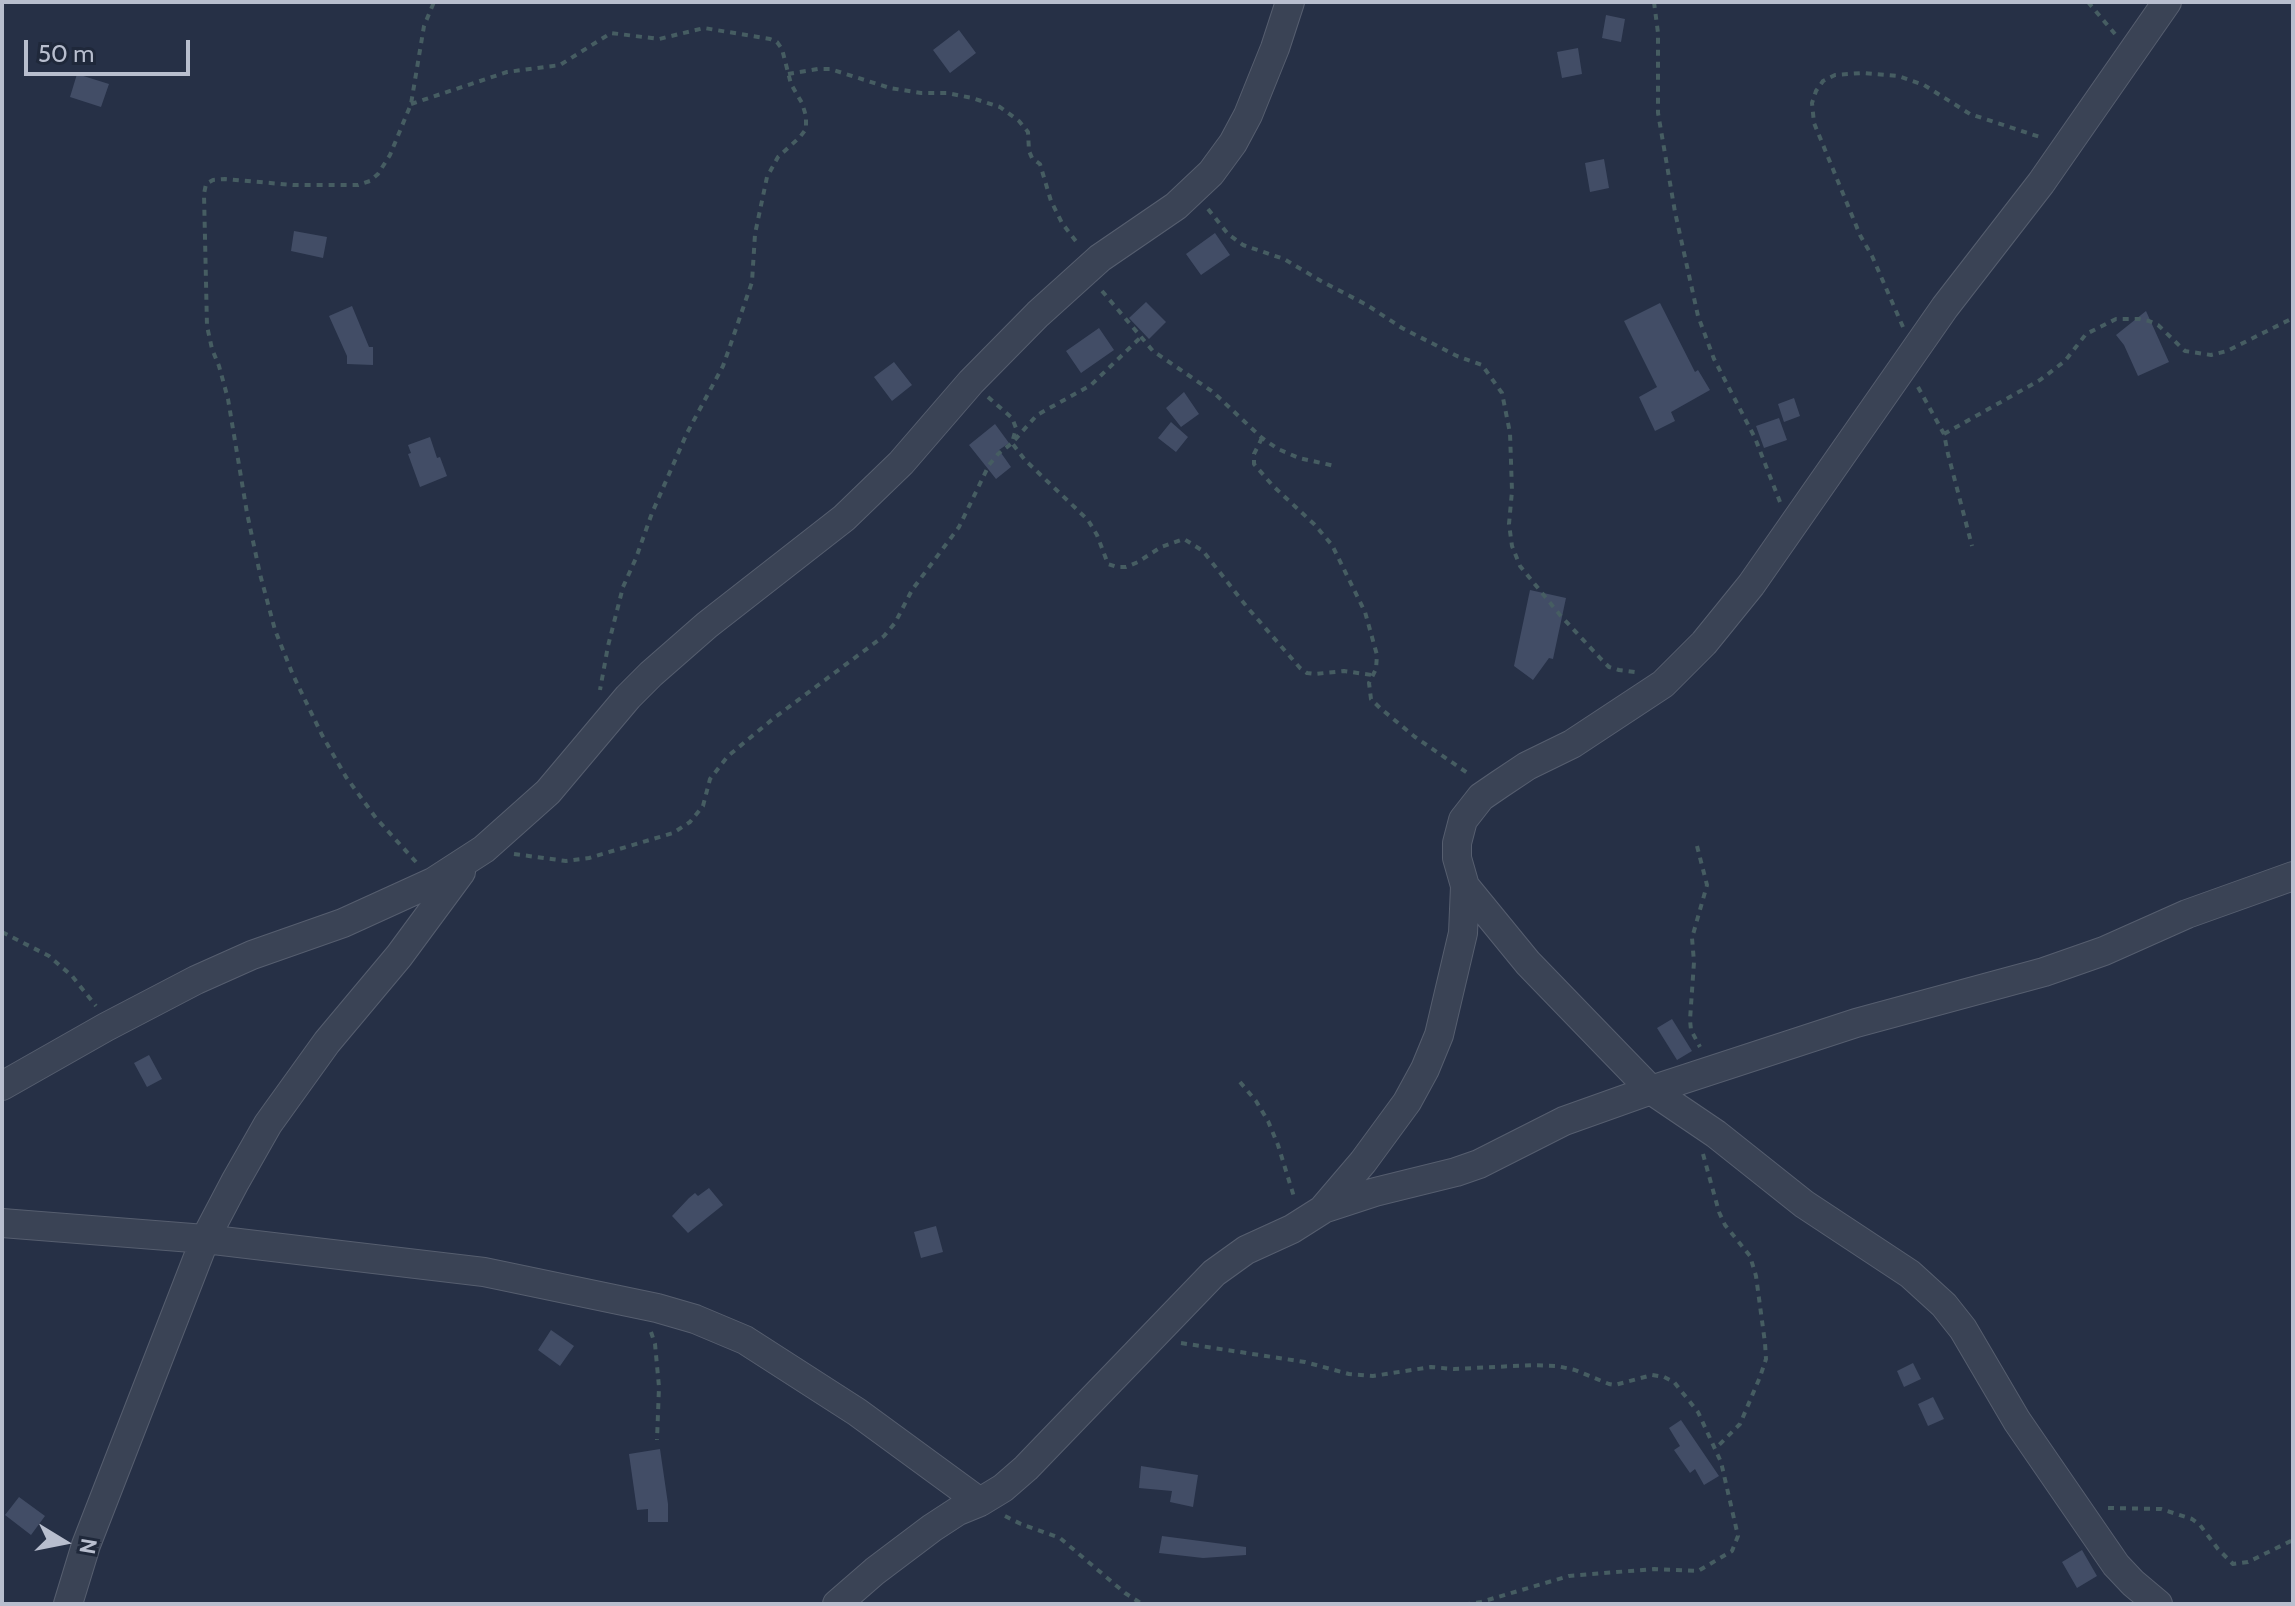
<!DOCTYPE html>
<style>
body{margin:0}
#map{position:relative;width:2295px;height:1606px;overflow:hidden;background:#263046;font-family:Cabin,sans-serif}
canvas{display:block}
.frame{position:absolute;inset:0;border:4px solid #b8bece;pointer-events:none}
.north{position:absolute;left:24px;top:1502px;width:80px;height:80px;-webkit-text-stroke:6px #1f283a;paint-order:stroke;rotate:100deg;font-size:22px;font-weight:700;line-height:32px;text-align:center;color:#b8bece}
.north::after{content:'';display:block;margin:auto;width:28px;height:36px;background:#b8bece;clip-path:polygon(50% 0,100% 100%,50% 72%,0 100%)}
.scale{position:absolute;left:24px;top:40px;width:166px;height:36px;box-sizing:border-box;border:4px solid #b8bece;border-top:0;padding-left:10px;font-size:24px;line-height:28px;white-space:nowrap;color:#b8bece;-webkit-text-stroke:6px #1f283a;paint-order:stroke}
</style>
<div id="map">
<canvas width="2295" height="1606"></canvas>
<div class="frame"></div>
<div class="north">N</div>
<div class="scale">50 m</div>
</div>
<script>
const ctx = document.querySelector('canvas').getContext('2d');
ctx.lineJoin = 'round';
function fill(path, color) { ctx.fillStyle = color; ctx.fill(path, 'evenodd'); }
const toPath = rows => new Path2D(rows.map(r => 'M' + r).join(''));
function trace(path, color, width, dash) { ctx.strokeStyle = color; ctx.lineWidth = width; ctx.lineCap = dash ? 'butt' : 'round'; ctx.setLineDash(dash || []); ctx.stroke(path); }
const building = toPath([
 [1606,15,1625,19,1621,42,1602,38],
 [959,30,976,53,950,73,933,50],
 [1578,48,1582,74,1562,78,1557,52],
 [77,74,109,84,101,107,70,97],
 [1604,159,1609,188,1590,192,1585,163],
 [294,231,327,237,323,258,291,251],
 [1215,233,1230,255,1201,275,1186,254],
 [1146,302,1166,322,1149,339,1129,318],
 [1660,303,1695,372,1698,370,1710,390,1671,412,1675,421,1655,431,1639,397,1657,387,1624,321],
 [352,306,369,347,373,347,373,365,347,364,347,356,329,316],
 [2146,311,2169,362,2138,376,2124,345,2116,335],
 [1099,328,1114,350,1081,373,1066,351],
 [894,362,912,385,892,401,874,377],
 [1184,392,1199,414,1181,427,1166,408],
 [1794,398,1800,416,1784,422,1778,404],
 [1779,418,1787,440,1764,448,1756,426],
 [1171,422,1188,437,1176,452,1158,438],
 [995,424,1009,443,999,450,1011,467,996,479,969,445],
 [430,437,437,458,440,457,447,476,420,487,408,454,411,453,408,445],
 [1530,590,1566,598,1553,659,1549,658,1533,680,1514,666],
 [1672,1019,1692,1051,1677,1060,1657,1028],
 [149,1055,162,1079,147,1087,134,1063],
 [709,1188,723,1205,688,1233,672,1216,689,1198,695,1193,698,1196],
 [936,1226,943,1252,921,1258,914,1232],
 [551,1330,574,1346,560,1366,538,1350],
 [1913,1363,1921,1379,1904,1387,1897,1371],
 [1933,1397,1944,1419,1928,1426,1918,1404],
 [1681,1420,1719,1476,1704,1485,1695,1469,1690,1473,1674,1450,1680,1446,1669,1428],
 [660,1449,668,1504,668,1522,648,1522,648,1509,637,1510,629,1454],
 [1141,1466,1198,1475,1193,1507,1170,1502,1172,1491,1139,1488],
 [19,1497,45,1516,31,1535,5,1515],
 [1162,1536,1246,1547,1246,1555,1203,1558,1159,1553],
 [2082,1550,2097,1576,2077,1588,2062,1562]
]);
const path = toPath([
 [1654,2,1658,33,1658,113,1675,212,1698,316,1714,359,1755,438,1780,502],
 [2088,2,2115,34],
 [788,74,818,69,830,69,890,88,921,93,947,93,972,98,1000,107,1019,121,1028,132,1029,151,1032,158,1040,164,1051,201,1062,223,1078,244],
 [411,104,507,72,560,65,611,33,659,39,704,28,770,39,777,42,782,49,791,84,802,103,806,116,806,129,800,137,778,157,767,177,755,234,752,282,729,349,723,366,687,433,652,513,636,558,623,587,608,646,600,690],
 [1208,209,1228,234,1243,245,1284,259,1321,281,1367,305,1402,328,1457,356,1482,365,1502,393,1510,433,1512,491,1509,524,1512,546,1520,566,1560,615,1601,659,1609,667,1619,670,1635,672],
 [1102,291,1153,351,1213,392,1262,438,1278,449,1299,458,1335,466],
 [1903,327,1872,256,1860,235,1814,123,1812,103,1816,91,1823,81,1835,75,1862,73,1898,76,1924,85,1970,114,2043,138],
 [1918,387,1944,434,1948,454,1972,546],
 [988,397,1012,418,1016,428,1012,443,1025,460,1088,520,1097,535,1108,564,1117,567,1126,567,1138,562,1161,547,1184,539,1203,551,1247,607,1300,668,1307,673,1315,674,1344,671,1372,675],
 [1944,434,2040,380,2065,361,2086,334,2116,319,2139,319,2149,321,2158,325,2185,351,2211,355,2227,351,2293,318],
 [1262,438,1254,454,1254,464,1273,486,1314,524,1332,545,1365,612,1377,655,1376,669,1369,683,1371,699,1380,708,1415,737,1469,774],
 [1697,846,1707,885,1692,938,1694,962,1690,1020,1691,1030,1700,1047],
 [514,854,566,861,589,858,673,833,690,822,703,806,710,779,728,756,774,718,884,636,895,623,912,590,959,527,989,465,998,454,1012,443,1037,415,1091,385,1141,337],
 [416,862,376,818,346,777,322,735,293,675,275,630,260,574,247,513,228,399,219,366,212,349,207,326,204,194,206,184,213,180,225,179,293,185,358,185,370,181,378,174,390,155,411,104,424,26,434,2],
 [2,932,49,956,72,976,96,1006],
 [1240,1082,1256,1101,1268,1121,1278,1145,1295,1200],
 [1703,1154,1719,1212,1725,1225,1750,1256,1756,1276,1765,1343,1766,1359,1760,1377,1740,1424,1716,1448],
 [651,1332,655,1344,659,1387,657,1440],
 [1181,1343,1305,1362,1349,1374,1373,1376,1431,1367,1454,1369,1534,1365,1557,1366,1575,1370,1609,1384,1615,1385,1652,1375,1664,1377,1674,1382,1698,1412,1721,1462,1738,1536,1732,1551,1698,1571,1654,1569,1569,1576,1481,1602,1468,1604],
 [2108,1508,2161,1509,2192,1519,2200,1525,2218,1549,2233,1564,2248,1562,2293,1540],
 [1005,1516,1021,1524,1060,1538,1125,1593,1142,1604],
 [1438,1604,1440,1604]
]);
const minor = toPath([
 [1465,886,1528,963,1651,1090,1716,1134,1804,1204,1910,1274,1944,1305,1963,1329,2017,1421,2116,1565,2133,1583,2158,1604],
 [2,1086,106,1027,196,980,252,955,343,923,433,882,484,849,548,792,628,697,651,674,707,625,844,518,901,463,971,382,1038,314,1100,258,1176,206,1211,173,1233,143,1248,115,1275,48,1290,2],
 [1323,1209,1375,1192,1456,1172,1479,1164,1564,1121,1651,1090,1856,1023,2044,972,2104,951,2187,914,2293,876],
 [2,1223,205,1239,484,1272,657,1308,695,1319,745,1340,857,1412,980,1502],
 [68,1604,86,1545,205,1239,235,1182,268,1124,327,1042,399,956,461,872],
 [837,1604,875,1571,932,1528,958,1511,980,1502,1003,1488,1026,1468,1214,1273,1246,1250,1292,1229,1322,1210,1363,1162,1407,1102,1425,1069,1439,1035,1463,933,1465,886,1457,858,1457,843,1463,820,1481,797,1500,784,1527,766,1572,744,1663,684,1704,643,1751,585,1945,307,2041,183,2167,2]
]);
fill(building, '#424d66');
trace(minor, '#565e6f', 30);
trace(path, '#465d62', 4, [6, 6]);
trace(minor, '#3a4355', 28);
</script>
